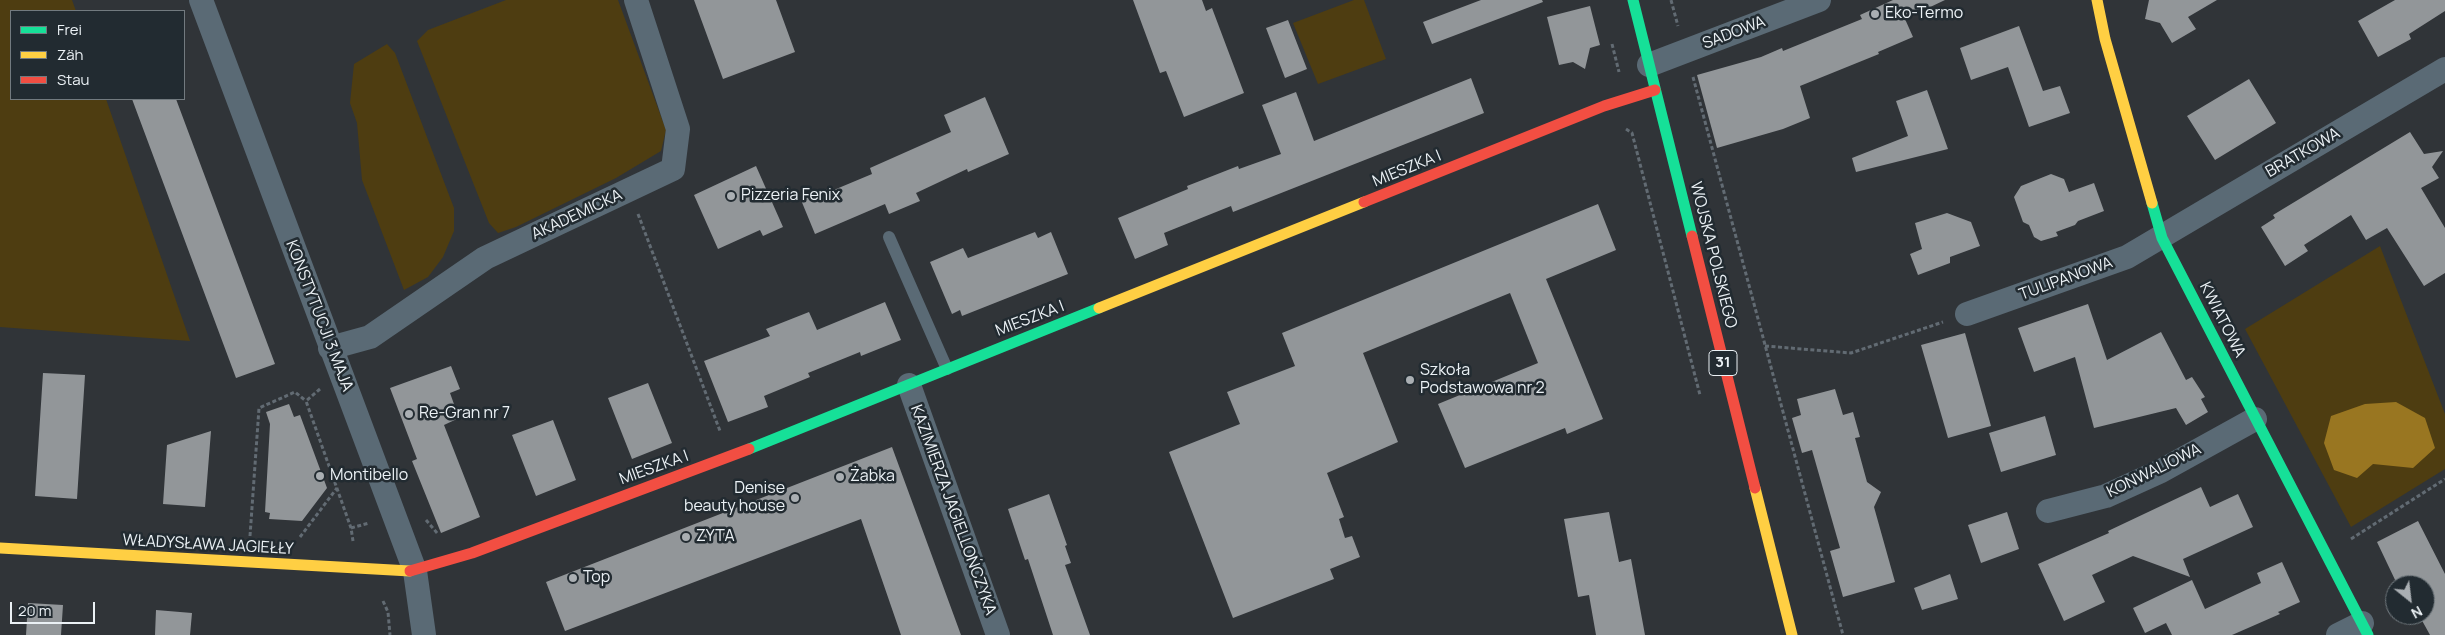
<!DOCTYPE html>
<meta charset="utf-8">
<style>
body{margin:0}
#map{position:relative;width:2445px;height:635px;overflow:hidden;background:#303438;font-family:Manrope,sans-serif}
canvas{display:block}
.legend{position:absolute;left:10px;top:10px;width:175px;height:90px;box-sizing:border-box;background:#222b31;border:1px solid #727a7f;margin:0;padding:6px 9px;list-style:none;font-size:15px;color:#ebf1f5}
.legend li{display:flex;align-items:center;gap:10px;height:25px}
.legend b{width:25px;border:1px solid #727a7f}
.north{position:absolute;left:2385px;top:575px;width:50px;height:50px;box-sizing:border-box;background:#222b31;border:1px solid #727a7f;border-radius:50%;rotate:151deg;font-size:14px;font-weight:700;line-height:20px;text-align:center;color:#ebf1f5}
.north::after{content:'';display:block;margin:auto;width:18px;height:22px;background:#aaafb3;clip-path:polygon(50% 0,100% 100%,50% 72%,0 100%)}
.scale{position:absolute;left:10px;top:602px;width:85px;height:22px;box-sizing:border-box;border:2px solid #ebf1f5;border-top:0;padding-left:6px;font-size:15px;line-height:18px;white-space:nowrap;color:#ebf1f5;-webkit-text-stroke:4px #222b31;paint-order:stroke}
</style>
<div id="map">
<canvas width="2445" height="635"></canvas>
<ul class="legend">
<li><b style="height:6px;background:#16e098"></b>Frei</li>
<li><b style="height:6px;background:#ffcf43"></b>Zäh</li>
<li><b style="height:6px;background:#f24e42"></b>Stau</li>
</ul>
<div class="north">N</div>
<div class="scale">20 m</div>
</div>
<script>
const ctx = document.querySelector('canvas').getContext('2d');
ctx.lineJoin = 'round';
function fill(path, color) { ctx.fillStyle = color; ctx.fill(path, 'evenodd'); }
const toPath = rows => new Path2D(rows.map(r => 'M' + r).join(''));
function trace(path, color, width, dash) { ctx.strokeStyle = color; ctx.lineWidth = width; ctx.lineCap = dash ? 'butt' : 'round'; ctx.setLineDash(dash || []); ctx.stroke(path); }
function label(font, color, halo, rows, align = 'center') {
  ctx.font = font + ' Manrope,sans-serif'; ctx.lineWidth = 5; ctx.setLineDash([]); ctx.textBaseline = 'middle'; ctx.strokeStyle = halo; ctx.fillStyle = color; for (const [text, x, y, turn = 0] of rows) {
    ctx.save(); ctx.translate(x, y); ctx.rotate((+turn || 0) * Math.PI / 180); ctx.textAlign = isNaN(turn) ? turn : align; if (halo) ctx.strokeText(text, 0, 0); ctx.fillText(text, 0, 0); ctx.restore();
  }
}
const green = toPath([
 [0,0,72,0,76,11,11,11,11,99,106,99,190,341,0,327],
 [506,0,618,0,666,130,661,151,616,178,516,227,498,233,489,223,417,41,428,30],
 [1354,0,1364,0,1386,59,1318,84,1293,23],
 [387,44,395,53,454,208,454,231,443,257,428,277,404,290,362,180,357,123,350,103,354,64],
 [2380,246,2445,414,2445,469,2351,527,2245,329]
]);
const water = toPath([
 [2396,402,2425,418,2435,448,2413,468,2373,464,2357,478,2334,470,2324,443,2331,416,2365,404]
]);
const building = toPath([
 [694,0,776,0,795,52,723,79],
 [1133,0,1202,0,1206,11,1212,8,1244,93,1184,117,1166,71,1160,73],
 [1481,0,1542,0,1543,2,1432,44,1423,22],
 [1893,0,1945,0,1905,19,1913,37,1878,52,1879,54,1800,86,1810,118,1783,129,1717,148,1697,75,1761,57,1782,48,1783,51,1862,19,1860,15],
 [2149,0,2217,0,2188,17,2196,29,2172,43,2160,23,2145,19],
 [2395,0,2445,0,2445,11,2409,34,2411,39,2378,57,2358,21],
 [1590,6,1600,45,1590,48,1585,69,1573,62,1559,65,1547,17],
 [1288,20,1307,69,1285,78,1266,28],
 [2019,26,2043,91,2060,86,2070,113,2029,127,2008,67,1971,80,1960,48],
 [1471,78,1484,113,1233,212,1231,206,1164,233,1168,245,1135,259,1118,218,1188,189,1187,186,1238,166,1239,169,1281,154,1262,105,1296,92,1314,141],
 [2249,79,2276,123,2215,160,2187,116],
 [1927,90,1948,149,1856,172,1852,158,1908,136,1896,101],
 [985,97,1009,154,968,172,967,169,916,193,920,201,889,214,885,204,815,234,801,200,828,189,829,192,872,174,870,168,951,132,944,115],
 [132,99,176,99,275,364,236,378],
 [2410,132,2424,154,2443,151,2432,167,2439,178,2421,188,2445,228,2445,273,2424,286,2387,228,2366,240,2351,215,2304,245,2308,251,2285,266,2261,227,2275,218,2273,215],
 [756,166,783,227,763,236,760,230,718,249,694,195],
 [2051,174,2064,179,2069,192,2094,183,2104,211,2078,221,2075,225,2056,232,2058,236,2041,241,2034,237,2029,225,2023,222,2014,197,2021,186],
 [1598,204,1616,250,1546,279,1603,419,1567,434,1565,428,1465,468,1438,404,1538,363,1510,293,1363,353,1398,442,1327,473,1344,517,1339,519,1345,538,1352,536,1360,557,1330,569,1334,579,1233,618,1169,452,1240,424,1227,392,1295,366,1282,333],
 [1947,213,1971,222,1980,246,1950,257,1950,263,1918,275,1910,254,1922,249,1915,223],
 [1035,232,1038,238,1051,232,1068,274,962,316,960,310,952,314,930,262,963,248,968,258],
 [885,302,901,340,861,356,860,352,808,373,810,377,764,396,768,407,728,422,704,361,770,336,766,329,809,312,817,330],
 [2088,304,2107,360,2161,332,2186,380,2192,377,2205,397,2201,399,2208,412,2186,425,2176,408,2094,428,2075,357,2034,372,2018,328],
 [1965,333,1991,426,1948,438,1921,345],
 [451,366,460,389,450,393,459,418,444,425,480,517,441,533,412,461,417,459,390,388],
 [43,373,85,375,77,499,35,496],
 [648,383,672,443,632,459,608,398],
 [1835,389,1843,415,1853,412,1860,437,1855,438,1867,482,1881,492,1874,507,1895,582,1843,597,1830,551,1840,548,1812,450,1802,453,1792,418,1801,415,1797,399],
 [289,404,294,417,300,415,327,488,302,521,269,519,270,513,265,512,270,424,266,412],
 [2045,416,2056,455,2001,472,1989,433],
 [553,420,576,480,536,496,512,435],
 [211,431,205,507,163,504,167,445],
 [892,447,961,635,901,635,861,519,565,631,546,582],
 [2201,487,2210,507,2238,494,2253,527,2183,559,2190,577,2133,556,2092,575,2105,602,2064,621,2038,564,2109,533,2108,531],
 [1049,494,1067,545,1065,546,1071,563,1065,565,1090,635,1053,635,1028,559,1025,560,1008,509],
 [1609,512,1619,562,1631,559,1645,635,1596,635,1589,595,1578,597,1564,519],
 [2007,512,2019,549,1981,563,1968,525],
 [2418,521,2445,574,2445,635,2430,635,2419,615,2425,615,2425,585,2404,585,2402,581,2397,584,2377,542],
 [2282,562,2300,602,2278,612,2280,614,2232,635,2172,635,2166,623,2145,633,2133,608,2192,580,2205,609,2261,583,2257,573],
 [1950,574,1958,599,1922,610,1914,588],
 [28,603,63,605,61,635,26,635],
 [156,610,192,613,190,635,155,635]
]);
const path = toPath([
 [1671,0,1678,26],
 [1612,44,1619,72],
 [1693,77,1843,635],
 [1626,129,1632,133,1700,395],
 [638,214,720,431],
 [1765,346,1851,353,1943,322],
 [320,389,306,401,351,528,353,541],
 [426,520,438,534],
 [351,528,369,523],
 [250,536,259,408,295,392,306,401],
 [300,537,337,488],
 [2351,539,2445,479],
 [383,601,388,612,390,635]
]);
const lane = toPath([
 [889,237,947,369]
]);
const street = toPath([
 [201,0,415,571,424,635],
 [1649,65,1819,0],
 [1967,314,2127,257,2445,69],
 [330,348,370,337,485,258,673,169,678,129,636,0],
 [909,385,998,635],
 [2048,511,2106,496,2161,471,2255,419],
 [2338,635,2362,623]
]);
const fast = toPath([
 [1633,0,1692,236],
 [2152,203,2162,238,2368,635],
 [749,449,1099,308]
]);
const slow = toPath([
 [2097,0,2105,39,2152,203],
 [1099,308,1364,202],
 [1755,488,1792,635],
 [0,548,410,571]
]);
const jam = toPath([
 [1364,202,1604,106,1655,90],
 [1692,236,1755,488],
 [410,571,472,553,749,449]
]);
const markers = [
 [1875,14,5,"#aaafb3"],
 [731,196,5,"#aaafb3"],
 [1410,380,5,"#aaafb3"],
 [409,414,5,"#aaafb3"],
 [320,476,5,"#aaafb3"],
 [840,477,5,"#aaafb3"],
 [795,498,5,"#aaafb3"],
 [686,537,5,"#aaafb3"],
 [573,578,5,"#aaafb3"]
];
const shields = [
 [1723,363,28]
];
const shieldNames = [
 ["31",1723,363]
];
const poiNames = [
 ["Eko-Termo",1885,14],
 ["Pizzeria Fenix",741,196],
 ["Szkoła",1420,371],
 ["Podstawowa nr 2",1420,389],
 ["Re-Gran nr 7",419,414],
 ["Montibello",330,476],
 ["Żabka",850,477],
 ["Denise",785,489,"right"],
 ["beauty house",785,507,"right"],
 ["ZYTA",696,537],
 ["Top",583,578]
];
const streetNames = [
 ["SADOWA",1734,33,-21],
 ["BRATKOWA",2303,153,-30],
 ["MIESZKA I",1407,169,-22],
 ["AKADEMICKA",577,215,-25],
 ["WOJSKA POLSKIEGO",1713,255,76],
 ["TULIPANOWA",2066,279,-20],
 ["KONSTYTUCJI 3 MAJA",319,316,69],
 ["MIESZKA I",1030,319,-21],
 ["KWIATOWA",2222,320,63],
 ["MIESZKA I",654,468,-20],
 ["KONWALIOWA",2154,471,-26],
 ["KAZIMIERZA JAGIELLOŃCZYKA",953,510,70],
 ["WŁADYSŁAWA JAGIEŁŁY",208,545,3]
];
fill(green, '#4e3d11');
fill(water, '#997621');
fill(building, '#929699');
trace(path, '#626b73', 3, [4, 2.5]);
trace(lane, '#5a6a75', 12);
trace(street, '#5a6a75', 24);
trace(fast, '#16e098', 11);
trace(slow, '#ffcf43', 11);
trace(jam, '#f24e42', 11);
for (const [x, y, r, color] of markers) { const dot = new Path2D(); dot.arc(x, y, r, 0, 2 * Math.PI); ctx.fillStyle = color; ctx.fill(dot); trace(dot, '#222b31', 2); }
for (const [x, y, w] of shields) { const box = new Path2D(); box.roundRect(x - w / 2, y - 12.5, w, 25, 4); ctx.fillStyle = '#222b31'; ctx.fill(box); trace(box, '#ebf1f5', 1); }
label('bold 15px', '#ebf1f5', null, shieldNames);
label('16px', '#ebf1f5', '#222b31', poiNames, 'left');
label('16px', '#ebf1f5', '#222b31', streetNames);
</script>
